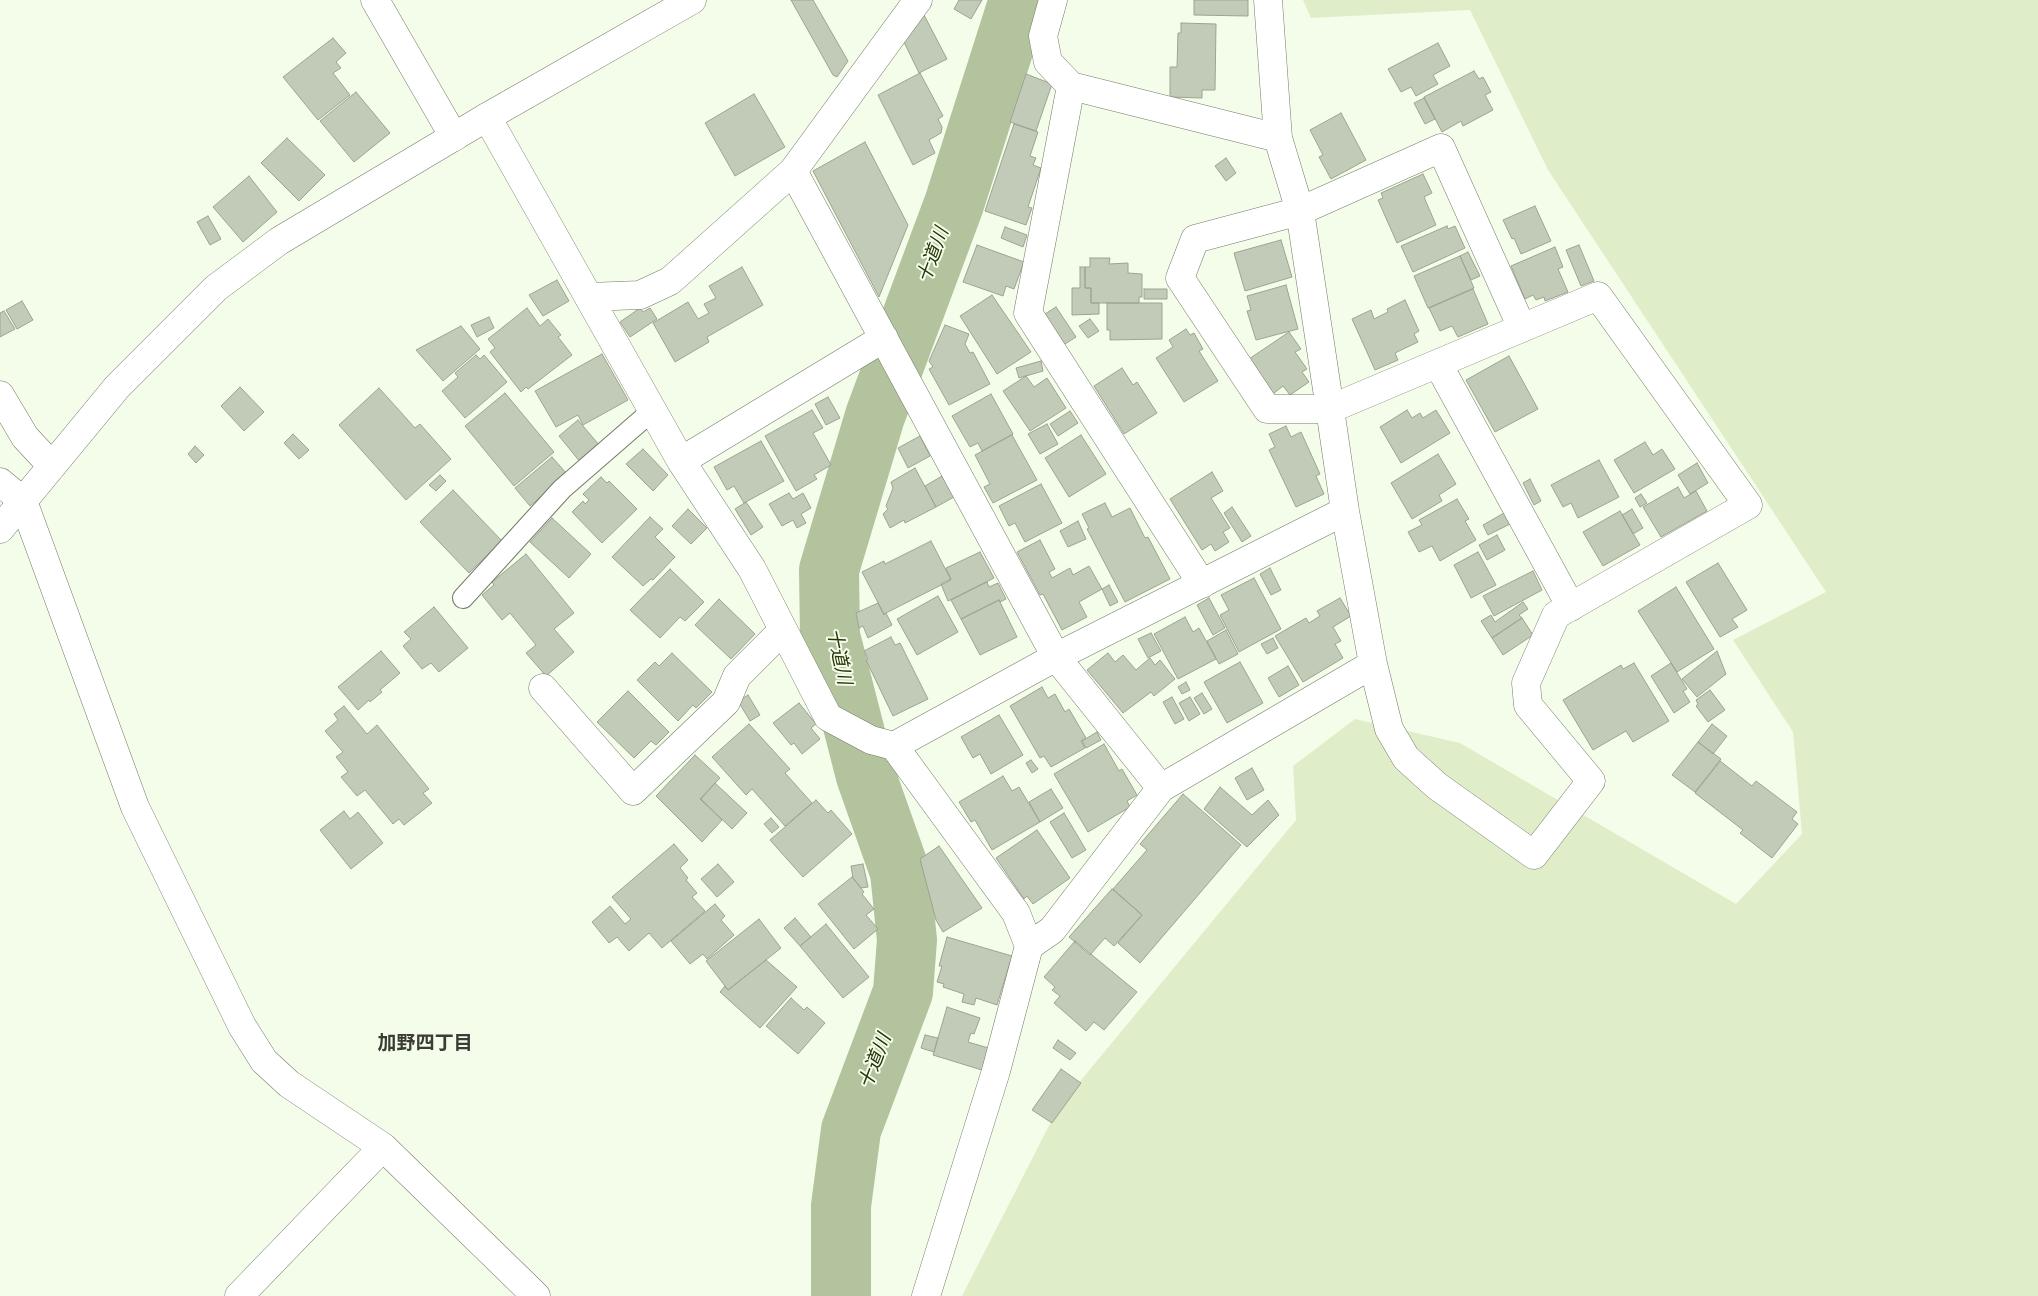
<!DOCTYPE html>
<meta charset="utf-8">
<style>
body{margin:0}
canvas{display:block;background:#f4fde9}
</style>
<canvas width="2038" height="1296"></canvas>
<script>
const ctx = document.querySelector('canvas').getContext('2d');
ctx.lineJoin = 'round';
function fill(path, color) { ctx.fillStyle = color; ctx.fill(path, 'evenodd'); }
const toPath = rows => new Path2D(rows.map(r => 'M' + r).join(''));
function trace(path, color, width, dash) { ctx.strokeStyle = color; ctx.lineWidth = width; ctx.lineCap = dash ? 'butt' : 'round'; ctx.setLineDash(dash || []); ctx.stroke(path); }
function label(font, color, halo, rows, align = 'center') {
  ctx.font = font + ' Overpass,"Noto Sans JP",sans-serif'; ctx.lineWidth = 4; ctx.setLineDash([]); ctx.textBaseline = 'middle'; ctx.strokeStyle = halo; ctx.fillStyle = color; for (const [text, x, y, turn = 0] of rows) {
    ctx.save(); ctx.translate(x, y); ctx.rotate((+turn || 0) * Math.PI / 180); ctx.textAlign = isNaN(turn) ? turn : align; if (halo) ctx.strokeText(text, 0, 0); ctx.fillText(text, 0, 0); ctx.restore();
  }
}
const green = toPath([
 [1303,0,2038,0,2038,1296,962,1296,1058,1108,1296,820,1293,766,1355,719,1460,743,1736,904,1802,834,1793,732,1733,640,1826,592,1548,170,1470,10,1311,18]
]);
const river = toPath([
 [841,1296,841,1206,851,1130,903,992,907,940,900,872,866,776,830,636,829,570,875,416,954,204,1019,0]
]);
const building = toPath([
 [791,0,813,0,848,61,837,77,833,75,791,0],
 [959,0,982,0,971,19,954,9,959,0],
 [1194,0,1248,0,1248,16,1194,15,1194,0],
 [923,13,947,59,919,73,903,40,923,13],
 [1181,23,1216,24,1215,90,1202,90,1202,98,1170,97,1170,67,1177,67,1178,33,1181,33,1181,23],
 [333,38,346,53,336,62,341,68,333,73,350,95,318,120,283,77,333,38],
 [1438,43,1450,66,1433,75,1438,84,1416,96,1411,87,1401,92,1388,69,1438,43],
 [1474,71,1479,79,1483,77,1491,92,1485,95,1493,110,1463,126,1461,121,1442,132,1424,97,1474,71],
 [920,73,943,116,938,119,942,127,941,133,929,140,935,153,913,165,878,95,920,73],
 [1026,74,1052,84,1036,131,1010,122,1026,74],
 [356,92,390,133,354,162,320,121,356,92],
 [754,94,785,147,735,176,705,123,754,94],
 [1424,98,1435,119,1425,124,1414,103,1424,98],
 [1341,113,1366,160,1331,179,1319,157,1323,155,1310,130,1341,113],
 [1014,124,1038,132,1030,156,1036,158,1033,165,1041,168,1028,207,1032,208,1026,225,985,211,1014,124],
 [287,138,325,175,299,201,261,163,287,138],
 [865,142,908,225,879,297,813,171,865,142],
 [1226,158,1236,173,1226,181,1215,166,1226,158],
 [1423,174,1432,193,1424,197,1436,225,1397,243,1378,200,1383,198,1381,193,1423,174],
 [249,176,277,212,243,242,213,207,249,176],
 [1535,206,1551,241,1521,254,1514,238,1512,239,1503,220,1535,206],
 [208,216,221,239,210,245,197,222,208,216],
 [1447,226,1448,229,1455,226,1465,248,1413,272,1401,246,1447,226],
 [1005,227,1027,235,1023,247,1001,238,1005,227],
 [1281,240,1292,277,1245,291,1234,253,1281,240],
 [977,245,1024,262,1014,289,1006,286,1003,296,963,282,977,245],
 [1579,245,1594,281,1581,286,1566,250,1579,245],
 [1555,247,1563,267,1558,269,1568,292,1545,301,1544,297,1536,300,1533,295,1525,299,1511,266,1555,247],
 [1468,252,1480,276,1471,280,1460,256,1468,252],
 [1460,256,1474,288,1428,308,1414,276,1460,256],
 [1090,258,1110,258,1109,264,1128,263,1128,273,1142,274,1142,297,1139,297,1139,303,1091,303,1091,288,1085,288,1085,267,1090,267,1090,258],
 [742,267,763,305,707,337,709,342,675,362,653,323,688,302,698,319,709,313,704,304,716,298,709,286,742,267],
 [1080,267,1085,267,1085,288,1091,288,1091,303,1099,303,1099,314,1072,315,1072,288,1080,288,1080,267],
 [557,280,569,301,543,316,529,295,557,280],
 [1286,285,1298,329,1256,340,1247,311,1251,310,1247,296,1286,285],
 [1144,289,1167,289,1167,299,1144,299,1144,289],
 [1473,289,1488,324,1458,337,1452,326,1440,331,1429,308,1473,289],
 [992,295,1031,352,997,374,960,316,992,295],
 [1405,300,1419,331,1414,334,1418,342,1395,353,1398,360,1375,370,1352,319,1371,310,1374,319,1388,312,1387,309,1405,300],
 [22,301,33,320,17,329,6,310,22,301],
 [1107,303,1162,303,1162,339,1110,340,1110,330,1107,330,1107,303],
 [1056,307,1076,337,1062,346,1042,316,1056,307],
 [527,308,540,326,548,319,561,335,558,337,572,355,528,389,526,387,521,392,490,352,495,348,488,339,527,308],
 [640,308,643,312,650,308,657,319,630,337,620,322,640,308],
 [4,311,15,329,0,337,0,313,4,311],
 [489,317,494,328,477,337,471,325,489,317],
 [1090,319,1099,331,1088,338,1079,326,1090,319],
 [945,325,969,334,965,344,970,353,973,352,990,384,949,405,929,369,933,367,929,361,945,325],
 [461,326,480,349,443,381,416,350,461,326],
 [1186,329,1190,335,1194,333,1203,349,1199,351,1218,381,1184,402,1156,358,1173,347,1169,340,1186,329],
 [1289,332,1301,349,1295,352,1307,369,1302,372,1309,382,1290,395,1283,386,1273,394,1249,359,1289,332],
 [602,354,628,400,583,425,578,415,556,427,535,391,602,354],
 [476,355,480,359,484,355,507,382,465,418,442,391,458,377,455,373,476,355],
 [1509,356,1538,409,1495,432,1466,380,1509,356],
 [1041,361,1043,371,1019,378,1016,368,1041,361],
 [1122,368,1133,385,1137,382,1157,413,1124,434,1094,386,1122,368],
 [1026,376,1034,387,1047,378,1066,408,1030,431,1003,391,1026,376],
 [240,387,264,412,244,431,221,406,240,387],
 [379,388,415,428,420,424,451,459,406,500,339,425,379,388],
 [505,393,554,452,514,486,465,426,505,393],
 [991,394,1013,434,982,451,978,443,970,447,952,416,991,394],
 [828,397,840,418,826,425,815,404,828,397],
 [812,410,823,428,813,433,831,465,814,475,817,479,796,491,765,436,812,410],
 [1407,410,1412,418,1420,413,1423,418,1436,410,1450,433,1401,463,1380,427,1407,410],
 [1070,411,1078,423,1058,436,1050,424,1070,411],
 [578,420,600,446,581,463,559,436,578,420],
 [1047,424,1058,444,1040,454,1028,434,1047,424],
 [1286,426,1291,437,1301,432,1320,474,1316,476,1324,494,1296,507,1269,450,1275,447,1269,434,1286,426],
 [293,434,309,450,299,459,284,443,293,434],
 [1012,435,1037,480,993,503,984,487,990,484,975,455,1012,435],
 [1081,435,1106,474,1069,497,1045,458,1081,435],
 [920,436,930,456,908,468,898,448,920,436],
 [761,441,784,481,744,503,734,486,727,490,714,467,761,441],
 [1645,442,1653,455,1662,449,1675,469,1634,493,1614,460,1645,442],
 [195,446,204,455,196,463,188,454,195,446],
 [643,449,668,475,653,491,626,464,643,449],
 [1438,454,1456,484,1439,495,1442,501,1412,519,1391,483,1438,454],
 [552,457,567,474,530,506,515,488,552,457],
 [1599,460,1619,497,1578,518,1571,503,1563,507,1551,485,1599,460],
 [1697,463,1708,483,1690,494,1678,475,1697,463],
 [915,468,936,507,905,523,904,520,890,528,883,514,888,509,886,506,893,488,891,482,915,468],
 [1212,472,1223,491,1211,498,1230,528,1223,532,1229,542,1215,551,1211,544,1202,550,1170,499,1212,472],
 [440,475,446,481,436,491,429,485,440,475],
 [942,476,954,497,936,507,925,486,942,476],
 [601,477,607,483,609,481,637,509,602,543,572,512,583,501,585,504,589,500,583,494,601,477],
 [1530,479,1541,501,1534,505,1523,483,1530,479],
 [1041,484,1062,523,1025,542,1015,523,1009,526,999,506,1041,484],
 [1678,487,1684,498,1696,491,1707,511,1661,537,1643,507,1678,487],
 [453,490,502,541,469,573,420,522,453,490],
 [789,493,793,499,803,493,811,508,801,514,806,523,797,528,793,520,782,526,769,504,789,493],
 [1641,494,1647,503,1640,507,1635,498,1641,494],
 [1457,499,1469,519,1465,521,1476,540,1440,561,1432,546,1419,552,1408,532,1422,525,1419,520,1457,499],
 [746,502,763,527,751,535,735,509,746,502],
 [1105,503,1112,517,1130,508,1145,538,1148,537,1170,579,1125,602,1087,529,1089,528,1082,514,1105,503],
 [1232,507,1251,536,1242,542,1224,513,1232,507],
 [688,509,707,528,691,544,672,526,688,509],
 [1632,509,1643,528,1633,534,1622,515,1632,509],
 [1620,511,1640,545,1603,566,1583,532,1620,511],
 [1504,513,1510,524,1488,535,1483,525,1504,513],
 [650,517,663,529,655,537,675,557,653,580,651,579,643,586,612,557,650,517],
 [552,518,591,554,569,578,530,542,552,518],
 [1078,521,1086,539,1068,547,1060,531,1078,521],
 [1497,535,1505,550,1487,560,1479,545,1497,535],
 [1040,540,1055,569,1049,572,1052,578,1070,568,1073,575,1089,566,1102,589,1079,602,1087,617,1062,630,1043,594,1040,595,1017,552,1040,540],
 [931,541,951,580,884,614,862,572,884,561,885,564,931,541],
 [980,552,994,578,948,601,941,584,951,579,946,568,980,552],
 [1478,552,1496,585,1471,598,1454,565,1478,552],
 [526,554,574,613,554,629,574,652,546,676,526,653,536,645,510,613,502,620,482,595,494,585,492,582,526,554],
 [1718,563,1747,610,1732,619,1738,627,1720,637,1686,582,1718,563],
 [1270,568,1281,590,1271,595,1260,574,1270,568],
 [670,569,704,602,685,621,680,617,660,638,630,610,670,569],
 [1533,571,1542,590,1494,616,1483,596,1533,571],
 [1254,578,1281,629,1239,652,1220,615,1229,610,1221,595,1254,578],
 [987,582,989,587,998,583,1006,599,1000,602,999,600,961,619,951,600,987,582],
 [1109,585,1118,602,1110,606,1102,589,1109,585],
 [1676,587,1714,649,1677,672,1638,611,1676,587],
 [938,596,958,632,917,655,897,619,938,596],
 [1209,598,1225,628,1213,635,1197,605,1209,598],
 [1340,598,1351,616,1333,627,1341,641,1335,644,1343,658,1303,682,1275,636,1306,618,1309,623,1320,616,1317,611,1340,598],
 [719,599,755,634,731,659,695,625,719,599],
 [999,600,1017,637,980,655,961,619,999,600],
 [1523,602,1528,609,1519,615,1522,618,1492,638,1481,621,1491,615,1495,622,1523,602],
 [878,603,884,615,886,613,892,625,868,638,863,626,859,628,856,613,878,603],
 [434,607,468,648,439,672,431,663,422,669,403,646,411,639,404,632,434,607],
 [1185,617,1193,632,1199,628,1216,659,1178,679,1154,634,1185,617],
 [1522,618,1533,635,1503,655,1492,638,1522,618],
 [1226,630,1238,654,1219,664,1207,641,1226,630],
 [1151,633,1161,651,1148,658,1138,639,1151,633],
 [891,637,895,645,900,643,928,699,893,716,866,660,868,659,864,651,891,637],
 [1273,638,1278,648,1267,654,1261,644,1273,638],
 [381,651,400,673,380,690,382,692,370,702,369,700,358,710,338,687,381,651],
 [1717,651,1726,674,1697,697,1682,679,1717,651],
 [672,653,712,692,696,708,693,705,678,721,637,680,655,662,659,666,672,653],
 [1108,653,1115,662,1123,655,1136,670,1150,658,1155,665,1160,660,1175,679,1154,696,1151,692,1123,713,1087,670,1108,653],
 [1240,662,1263,703,1227,723,1204,682,1240,662],
 [1634,663,1669,721,1633,742,1626,731,1593,750,1563,700,1621,665,1623,669,1634,663],
 [1671,663,1687,689,1683,691,1690,702,1674,713,1651,676,1671,663],
 [1288,666,1299,685,1279,697,1268,678,1288,666],
 [1186,682,1190,690,1182,694,1178,687,1186,682],
 [1042,687,1048,698,1055,694,1065,712,1069,709,1086,738,1081,741,1085,748,1051,767,1044,756,1040,758,1010,706,1042,687],
 [1710,690,1725,710,1708,722,1696,706,1698,704,1696,700,1710,690],
 [628,691,669,732,656,745,651,741,634,758,597,722,628,691],
 [1202,693,1212,709,1204,714,1194,698,1202,693],
 [748,695,760,715,750,721,738,701,748,695],
 [1172,697,1184,719,1175,724,1163,702,1172,697],
 [1190,697,1200,714,1189,721,1179,703,1190,697],
 [799,703,816,724,811,728,820,739,802,754,794,743,791,745,773,723,799,703],
 [344,706,367,734,377,725,429,789,423,793,432,803,404,825,399,819,393,824,365,790,357,796,341,777,348,772,336,757,343,752,325,731,338,720,334,714,344,706],
 [999,715,1023,755,991,774,980,754,973,758,961,737,999,715],
 [749,724,790,769,785,773,812,803,785,826,752,789,746,795,712,757,749,724],
 [1712,724,1727,736,1713,754,1698,742,1712,724],
 [1097,732,1101,740,1086,748,1082,741,1097,732],
 [1698,742,1721,759,1695,792,1672,775,1698,742],
 [1104,744,1119,771,1122,769,1137,795,1127,801,1130,807,1088,832,1054,774,1104,744],
 [695,755,720,778,700,799,722,820,702,842,656,796,695,755],
 [1031,760,1038,769,1032,773,1026,763,1031,760],
 [1720,761,1752,786,1756,781,1797,812,1792,819,1798,824,1772,858,1740,833,1743,830,1695,793,1720,761],
 [1252,768,1264,790,1247,800,1235,778,1252,768],
 [1003,776,1012,791,1019,787,1040,822,992,850,975,820,971,822,959,802,1003,776],
 [715,783,747,813,732,829,701,799,715,783],
 [1220,787,1252,815,1268,800,1279,815,1247,847,1204,809,1220,787],
 [1051,789,1063,808,1040,822,1029,802,1051,789],
 [1183,794,1241,845,1140,963,1118,943,1142,915,1113,889,1147,850,1140,844,1183,794],
 [816,800,828,813,831,810,852,834,803,877,770,840,816,800],
 [344,811,350,819,358,812,383,843,351,869,320,830,344,811],
 [1064,813,1086,850,1072,858,1050,822,1064,813],
 [771,818,779,827,772,833,764,824,771,818],
 [1037,830,1070,878,1033,904,1027,896,1024,899,996,858,1037,830],
 [674,844,688,860,680,868,688,878,686,880,697,893,692,897,705,911,662,948,649,933,629,951,617,937,609,943,592,922,610,906,625,924,631,919,612,897,674,844],
 [939,846,982,908,943,932,936,920,920,859,939,846],
 [718,864,734,882,717,897,701,879,718,864],
 [863,864,868,887,861,888,853,878,851,866,863,864],
 [852,877,864,892,862,894,874,909,866,915,878,929,854,949,818,904,852,877],
 [1112,889,1142,915,1114,946,1105,938,1090,955,1069,937,1112,889],
 [715,904,725,916,721,920,734,935,707,959,703,954,690,964,671,941,715,904],
 [795,918,811,937,800,946,784,928,795,918],
 [759,919,781,948,728,990,706,961,759,919],
 [826,924,869,977,843,998,800,946,826,924],
 [947,937,1012,956,997,1005,976,998,974,1005,962,1002,964,994,943,987,944,984,937,982,942,966,939,966,947,937],
 [1075,941,1137,992,1104,1030,1094,1022,1086,1031,1054,1003,1060,996,1052,990,1055,987,1044,977,1075,941],
 [766,960,797,987,760,1028,720,992,725,986,728,990,766,960],
 [791,998,804,1010,807,1007,825,1023,798,1054,766,1026,791,998],
 [947,1007,980,1018,974,1034,971,1033,968,1042,992,1049,985,1071,933,1055,947,1007],
 [925,1035,938,1038,934,1052,921,1048,925,1035],
 [1058,1040,1076,1053,1070,1060,1053,1048,1058,1040],
 [1061,1069,1081,1083,1052,1123,1032,1110,1061,1069]
]);
const lane = toPath([
 [463,598,562,489,653,410]
]);
const street = toPath([
 [375,0,454,137],
 [1053,0,1043,36,1048,62,1071,86,1278,138],
 [1268,0,1278,138,1300,211,1330,409,1345,511,1373,664,1389,729,1406,758,1437,786,1534,855,1591,781,1528,705,1526,683,1556,615,1748,505,1598,296,1522,328,1330,409,1267,409,1180,278,1195,239,1300,211,1441,148,1522,328],
 [1071,86,1028,313,1202,584],
 [487,117,681,461,752,569,828,717,871,740,894,746,1016,913,1029,946,996,1071,926,1296],
 [793,171,1056,657,1161,788],
 [589,297,640,295,670,281,793,171,918,0],
 [1438,364,1571,607],
 [0,395,25,437,52,466],
 [681,461,884,338],
 [0,482,23,501,135,807,242,1026,264,1061,289,1084,383,1147,536,1296],
 [543,688,633,791,726,702,737,676,783,630],
 [894,746,1056,657,1345,511],
 [1029,946,1052,930,1161,788,1373,664],
 [239,1296,383,1147]
]);
const secondary = toPath([
 [0,529,117,387,216,288,279,241,487,117,692,0]
]);
const waterNames = [
 ["十道川",935,256,-70],
 ["十道川",837,657,78],
 ["十道川",877,1062,-69]
];
const neighbourhoodNames = [
 ["加野四丁目",425,1045]
];
fill(green, '#dfeec9');
trace(river, '#b3c39d', 60);
fill(building, '#c2cab8');
trace(building, '#9ca492', 1);
trace(lane, '#747b6a', 22);
trace(street, '#747b6a', 29);
trace(secondary, '#747b6a', 29);
trace(lane, '#fff', 20);
trace(street, '#fff', 28);
trace(secondary, '#fff', 28);
label('italic 19px', '#28360a', '#f4fde9', waterNames);
label('bold 19px', '#3a3d36', '#f4fde9', neighbourhoodNames);
</script>
